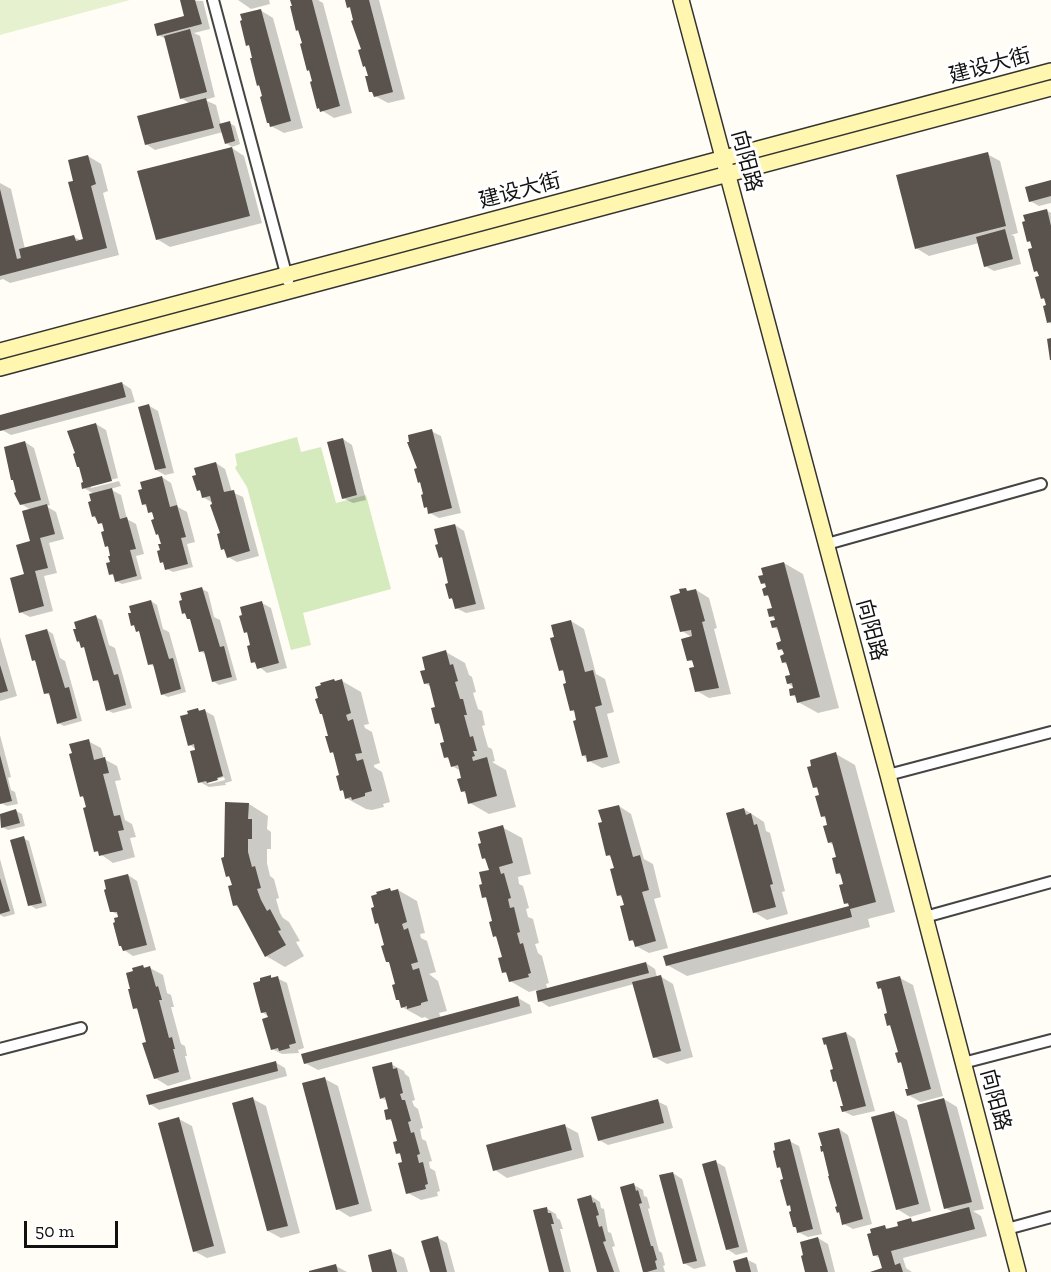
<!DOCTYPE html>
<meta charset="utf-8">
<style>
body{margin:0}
#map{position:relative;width:1051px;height:1272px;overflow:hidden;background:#fffdf5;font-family:"Zilla Slab",serif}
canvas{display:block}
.scale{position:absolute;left:24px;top:1221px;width:94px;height:27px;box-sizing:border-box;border:3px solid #111;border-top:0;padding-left:8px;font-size:18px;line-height:21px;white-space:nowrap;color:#111;-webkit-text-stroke:4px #fff;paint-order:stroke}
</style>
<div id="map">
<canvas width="1051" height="1272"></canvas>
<div class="scale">50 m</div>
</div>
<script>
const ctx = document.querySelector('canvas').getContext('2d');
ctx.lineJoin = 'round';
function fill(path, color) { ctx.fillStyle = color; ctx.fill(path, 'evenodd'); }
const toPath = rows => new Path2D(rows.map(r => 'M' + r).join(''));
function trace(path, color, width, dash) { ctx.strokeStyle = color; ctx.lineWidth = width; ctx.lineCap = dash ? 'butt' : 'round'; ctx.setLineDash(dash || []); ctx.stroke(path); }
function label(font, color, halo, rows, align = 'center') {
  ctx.font = font + ' "Zilla Slab","Noto Sans SC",serif'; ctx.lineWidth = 6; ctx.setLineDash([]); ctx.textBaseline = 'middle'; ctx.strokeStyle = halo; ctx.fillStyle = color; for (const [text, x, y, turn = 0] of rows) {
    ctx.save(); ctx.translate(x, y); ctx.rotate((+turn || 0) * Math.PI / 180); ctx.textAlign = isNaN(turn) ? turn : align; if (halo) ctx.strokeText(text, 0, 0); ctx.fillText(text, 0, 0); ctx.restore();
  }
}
const green = toPath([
 [297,437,301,452,321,447,336,503,366,495,391,589,303,613,311,645,291,650,247,487,235,468,237,465,235,454]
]);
const pitch = toPath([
 [0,0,130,0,0,35]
]);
const shadow = toPath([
 [182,0,203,1,210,29,194,33,200,36,215,97,205,100,216,105,221,125,229,123,235,126,240,144,232,147,226,143,223,132,155,150,146,144,191,104,181,98,166,39,158,35,186,17],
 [238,0,269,0,270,4,251,9],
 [293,0,318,0,323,3,352,113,334,118,318,108,311,72,308,70,300,31,297,30],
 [347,0,379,0,405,99,388,103,375,96,367,68,364,66,363,50],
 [260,10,273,18,303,128,284,133,271,126,261,87,258,85,250,46,248,45],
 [232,148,244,156,262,223,170,247,157,239],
 [987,154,1000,161,1018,233,1011,235,1014,236,1021,264,994,271,985,266,979,243,929,256,916,248],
 [88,156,101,164,108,191,103,193,119,255,10,283,3,279,0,280,0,183,11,189,25,249,74,237,82,241,84,240,75,182],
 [1051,182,1051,203,1039,206,1030,201],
 [1046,210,1051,213,1051,324,1049,322,1046,300,1042,298,1040,273,1036,271,1032,243,1028,241],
 [122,383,131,389,135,402,11,435,2,430,0,416],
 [148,405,158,411,174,473,165,475,156,470],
 [96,424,106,430,118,478,91,485,91,488,119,481,121,486,110,489,121,495,127,519,136,524,144,554,136,556,142,579,122,584,116,581,115,576,111,574,110,548,106,546,104,526,93,516,94,494,84,488],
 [431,431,441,436,461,513,439,518,430,513,426,507,425,496,422,483,419,482,419,469],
 [343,439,352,445,366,500,353,503,343,498],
 [25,442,34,448,50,505,46,506,56,512,64,539,49,543,57,573,44,576,53,611,30,617,20,612,32,542,31,510,21,504,11,474],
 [216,463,225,469,232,492,243,497,259,556,237,562,228,557,227,551,223,549,216,505,203,497,201,492,198,490],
 [162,477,171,483,178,507,187,512,195,542,187,544,193,567,173,572,167,569,165,564,161,562,163,545,160,536,157,534,154,515,144,504],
 [455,525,464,531,485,609,466,613,456,608,455,601,450,598,450,584,443,558,440,557],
 [784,563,803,574,839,708,818,713,798,702,797,698,792,695,795,689,788,683,791,676,788,665,783,662,786,656,785,652,779,649,782,643,779,631,774,627,779,621,770,616,773,609,771,598,765,595,767,586,762,583],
 [202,589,208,592,214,617,220,620,237,680,219,685,213,681,206,655,201,651,191,620,184,613],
 [685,589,690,592,696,590,709,598,717,628,714,629,731,694,709,698,697,691,696,668,695,663,689,660,693,638,682,631,682,594],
 [151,601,157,605,163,629,169,632,186,692,168,697,162,694,155,667,150,664,141,633,133,625],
 [262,603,271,608,287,668,267,673,253,662,249,634,245,632],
 [96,617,102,620,109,645,115,648,132,708,113,713,107,710,100,683,95,680,87,649,78,641],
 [571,621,584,629,596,674,605,679,614,712,607,714,620,763,602,768,589,761,583,755,576,713,571,710,568,684,565,672,560,670],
 [47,630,53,634,60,658,65,661,82,721,64,726,58,723,51,696,46,693,36,662,33,660],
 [0,637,17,696,0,701],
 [446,652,465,663,469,675,472,677,476,692,473,693,478,709,482,711,485,725,482,726,488,747,492,749,495,761,492,762,506,770,516,807,489,814,470,803,467,794,462,791,463,779,461,771,452,766,451,760,445,757,446,743,442,726,436,723,437,708,431,687,425,683,427,671],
 [342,681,361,692,369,724,364,725,365,728,372,732,380,763,374,765,374,767,382,772,390,802,383,804,384,807,372,810,366,809,346,798,345,792,341,790,341,776,335,754,331,752,330,737,324,716,321,713,337,682],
 [198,710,205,711,214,716,232,781,225,783,226,785,209,787,200,782,196,749,190,745],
 [224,777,225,780,209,784,206,782],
 [0,735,11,777,8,778,11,790,15,792,18,804,7,806,1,803,0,800],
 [88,741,101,748,104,759,117,766,121,780,115,781,125,820,132,824,136,837,130,838,135,857,113,863,96,851,88,809,85,798,81,796],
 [836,754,855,765,895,912,868,919,870,927,687,976,667,965,853,907,845,903,845,885,842,876,837,873,838,858,833,845,829,842,829,826,827,819,822,816,820,790,814,787],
 [249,804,268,816,267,829,271,832,271,849,267,849,267,863,270,876,274,879,279,898,276,899,280,913,283,918,289,922,300,941,296,942,304,956,285,967,266,956,241,909,234,905,233,886,231,878,227,876,226,859],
 [619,806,631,814,644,859,653,864,661,897,654,899,668,948,649,953,636,946,635,943,631,940,623,898,618,895,616,869,612,858,608,855,603,823],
 [744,809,764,822,766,831,770,833,785,891,782,892,788,914,767,920,754,912],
 [16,811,22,814,25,826,8,830,2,827,0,815],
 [502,827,522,838,531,874,518,877,519,884,523,886,529,908,526,909,528,917,533,919,539,943,535,944,538,953,542,956,549,983,546,984,548,990,646,963,655,969,657,977,660,976,673,984,693,1057,667,1064,654,1057,634,984,549,1007,540,1001,537,990,529,992,510,981,507,974,504,972,504,958,499,939,494,936,494,922,488,899,484,897,484,885,490,871,488,861,483,858],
 [23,838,29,841,47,906,36,909,30,905],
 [0,859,15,914,4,917,0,915],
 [128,875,137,881,156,950,133,956,124,950,122,917,111,911],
 [390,890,393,892,398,890,417,901,425,933,420,934,421,938,427,941,436,972,429,974,438,981,447,1011,439,1013,441,1018,518,998,530,1005,532,1013,318,1070,305,1063,431,1021,425,1017,422,1018,402,1007,401,1001,397,999,397,985,391,963,387,961,386,946,380,925,377,923],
 [143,967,150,968,163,975,167,993,171,995,174,1007,171,1007,181,1044,185,1046,187,1056,185,1056,191,1079,168,1086,155,1078,140,1011,134,1008],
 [270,977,277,978,287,983,304,1048,298,1050,299,1053,282,1054,272,1049,270,1018,262,1012],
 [900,978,913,985,943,1096,921,1102,908,1095,909,1090,903,1064,899,1062,900,1053,892,1027,889,1025,889,1014,882,990,879,988],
 [846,1033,855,1039,875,1111,853,1116,843,1111,845,1107,838,1083,835,1081,835,1070,828,1046,825,1044],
 [275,1062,285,1068,287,1076,159,1110,150,1104],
 [391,1064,404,1071,405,1074,409,1077,415,1100,412,1101,414,1106,418,1109,423,1128,420,1129,422,1139,426,1141,432,1161,429,1162,430,1168,435,1171,440,1191,437,1192,438,1196,421,1200,408,1193,404,1163,402,1156,398,1153,399,1142,393,1122,388,1119,390,1110,388,1101,381,1098],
 [325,1079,338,1086,372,1211,350,1217,337,1209],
 [253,1099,266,1106,300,1233,281,1238,268,1231],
 [944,1099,957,1107,984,1209,973,1211,981,1216,987,1236,903,1258,906,1268,912,1272,876,1272,883,1269,881,1259,874,1255,885,1227,890,1230,900,1227,911,1220,916,1222,953,1212,945,1208],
 [657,1101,667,1106,673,1128,608,1145,599,1140],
 [894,1112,907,1120,931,1211,910,1217,897,1209],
 [179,1119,192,1126,226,1253,207,1258,194,1251],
 [565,1126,578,1133,584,1157,507,1178,495,1170],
 [839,1129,848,1135,872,1224,853,1229,844,1224,841,1213,838,1212,839,1208,825,1153,822,1151],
 [789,1141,799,1146,822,1234,808,1237,798,1232,794,1226,793,1212,792,1207,788,1205,785,1180,782,1169,778,1167],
 [716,1162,725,1167,748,1252,736,1255,727,1249],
 [673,1173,682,1179,706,1266,694,1269,684,1263],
 [634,1185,643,1190,644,1196,647,1197,650,1208,648,1209,659,1251,662,1253,665,1265,663,1266,665,1272,644,1272],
 [591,1196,600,1202,601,1208,604,1209,608,1232,611,1233,615,1246,612,1247,620,1272,598,1272],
 [546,1208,556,1214,557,1218,560,1220,563,1229,560,1229,571,1272,551,1272],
 [438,1238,447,1243,455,1272,431,1272],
 [818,1238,828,1244,835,1272,807,1272],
 [391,1251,404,1258,408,1272,374,1272],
 [746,1259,756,1264,758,1272,738,1272],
 [336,1266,347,1272,314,1272]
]);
const building = toPath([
 [180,0,195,0,202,24,157,36,154,24,184,16],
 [290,0,312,0,340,106,320,112,319,108,317,109,310,82,312,81,309,70,307,71,300,44,302,43,298,30,296,31,290,6,292,6],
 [345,0,369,0,393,92,374,97,372,92,369,92,365,76,368,76,365,66,363,67,358,50,361,49,351,21,353,20,350,7,347,8],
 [261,9,291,121,270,127,269,123,267,123,260,97,262,96,259,85,257,86,250,58,252,58,249,45,246,46,240,21,242,20,240,14],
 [190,29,207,92,180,99,164,36],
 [206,98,214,128,145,145,137,116],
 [230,121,235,141,225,144,219,124],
 [232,147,250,216,156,240,137,171],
 [988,152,1006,226,915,249,896,175],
 [88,155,96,184,91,186,107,248,0,276,0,189,17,259,21,258,19,249,74,235,76,241,83,239,68,182,73,181,68,160],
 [1051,180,1051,196,1029,202,1025,187],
 [1047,209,1051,226,1051,322,1047,323,1043,306,1046,305,1044,298,1041,299,1035,277,1039,276,1037,271,1034,272,1028,249,1032,248,1030,241,1027,242,1022,222,1025,221,1023,215],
 [1005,229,1013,259,984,267,976,237],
 [1051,338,1051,360,1050,360,1047,339],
 [122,382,126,397,0,431,0,415],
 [149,404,166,468,155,470,138,407],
 [96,423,112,481,82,489,81,483,83,482,79,467,77,467,73,454,75,453,67,431],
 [432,429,452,508,428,514,427,507,424,508,421,495,423,494,420,482,418,483,414,469,417,468,407,442,409,442,408,435],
 [343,438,357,495,342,499,327,442],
 [25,441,41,500,20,505,14,493,16,492,13,480,11,480,4,447],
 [216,462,224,492,234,490,250,551,227,558,224,549,221,550,217,534,220,533,210,505,212,504,210,496,202,498,200,490,197,491,192,476,196,475,194,468],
 [162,476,170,507,177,505,186,537,181,538,188,564,165,570,163,562,160,563,157,551,160,550,158,544,161,544,158,534,156,535,151,520,154,519,152,512,148,513,146,504,142,505,138,490,142,489,140,482],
 [112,488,120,519,127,517,136,549,130,550,137,576,115,582,113,574,109,575,106,563,110,562,108,556,110,556,108,546,105,547,101,532,104,531,102,523,98,524,95,516,92,517,88,502,91,501,89,494],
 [47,504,55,534,40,538,48,568,35,571,44,606,19,613,10,578,24,574,16,545,30,541,22,511],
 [455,524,476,604,455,609,452,598,449,599,445,584,448,583,442,557,439,558,435,545,438,544,434,529],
 [784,562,820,697,797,703,795,695,790,696,789,689,793,688,792,683,787,684,785,676,790,675,786,662,782,663,780,656,784,654,782,649,778,650,776,643,781,641,777,627,772,628,770,621,775,620,774,616,769,617,767,609,772,608,768,595,764,596,762,589,766,587,765,583,761,584,758,576,763,575,761,568],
 [202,587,220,647,224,646,232,677,212,682,204,651,199,652,190,619,187,619,185,613,182,614,179,601,182,600,180,593],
 [686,588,687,591,696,589,705,621,702,622,719,688,695,692,689,668,694,667,692,660,687,661,681,639,692,636,691,630,680,632,670,596,680,593,679,589],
 [151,600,169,659,173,658,181,689,161,695,153,664,148,665,139,631,136,632,134,625,131,626,128,613,131,613,129,606],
 [262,601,279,663,257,669,255,662,251,663,247,646,250,645,247,632,244,633,239,616,242,615,240,607],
 [96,615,114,675,118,674,126,705,106,711,98,680,93,681,84,647,81,648,79,641,77,642,73,629,76,629,74,622],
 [571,620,585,672,593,670,602,705,595,707,608,757,587,762,586,755,582,756,573,721,576,720,574,710,570,711,563,684,566,683,563,670,559,671,550,638,554,637,551,625],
 [47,629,65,688,69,687,77,718,57,724,49,693,44,694,35,660,32,661,25,635],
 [446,650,450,665,453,664,458,681,455,682,460,699,463,699,467,715,464,715,470,737,473,736,477,751,473,751,475,756,472,757,473,761,487,757,497,796,468,804,465,791,461,792,457,779,461,778,458,765,451,767,448,757,444,758,440,743,444,742,439,723,435,724,431,708,435,707,429,683,424,684,420,671,425,670,422,657],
 [0,665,8,691,0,693],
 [334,679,335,681,342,679,351,713,346,715,348,721,353,719,362,753,355,754,357,761,363,759,372,791,365,793,365,796,352,800,351,797,345,799,343,790,340,791,336,776,339,775,333,752,330,753,325,736,328,736,322,714,320,714,315,699,318,698,315,687,321,685,320,683],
 [198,708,199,711,205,709,223,776,217,778,218,780,207,783,206,781,198,783,190,751,195,750,194,744,188,746,180,716,188,714,187,711],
 [89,739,94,760,105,757,109,773,103,774,114,816,120,815,124,830,118,831,123,850,99,856,98,851,94,852,83,808,86,807,83,796,80,797,69,754,72,753,69,744],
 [836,752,876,902,850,909,852,917,666,966,663,956,849,906,848,903,844,904,839,885,843,884,840,873,836,874,832,858,836,857,832,842,828,843,823,826,827,825,825,816,821,817,815,796,819,795,817,787,813,788,807,767,811,766,810,760],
 [0,755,12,801,0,804],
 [225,802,249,803,248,819,252,819,252,839,248,839,248,852,252,867,255,866,261,888,257,889,261,900,267,911,270,909,281,930,278,931,286,945,265,957,237,905,233,906,228,886,232,885,229,876,226,877,221,858,224,857],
 [619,805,633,857,640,855,649,890,642,892,656,941,635,947,633,940,629,941,620,906,624,905,621,895,617,896,610,869,614,868,610,855,606,856,598,823,602,822,598,810],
 [744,808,746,815,751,813,754,825,757,824,773,884,770,885,776,907,753,913,726,813],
 [16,809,20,823,1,828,0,814],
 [503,825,513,863,499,867,501,874,504,873,511,898,508,899,510,908,514,907,520,932,517,933,520,944,523,943,531,973,528,974,529,977,509,982,506,972,502,973,498,958,502,957,496,936,493,937,489,922,492,921,486,897,482,898,479,885,482,884,479,872,489,870,485,858,482,859,478,844,481,843,478,832],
 [24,836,42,903,28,906,10,840],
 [128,874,147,945,123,951,121,946,119,946,113,923,115,922,114,918,118,917,117,912,110,912,104,890,106,889,104,880],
 [0,878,10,911,0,914],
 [390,888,391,891,398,889,407,922,402,924,404,930,408,928,418,962,411,964,413,970,419,968,428,1001,421,1003,421,1005,407,1009,407,1006,401,1008,399,1000,396,1000,392,985,395,984,389,962,386,962,381,946,384,945,378,923,375,924,371,908,374,907,371,896,377,894,376,892],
 [646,962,649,973,538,1002,536,991],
 [143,965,144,968,150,966,156,987,158,986,162,1000,159,1000,169,1038,172,1037,175,1049,173,1049,179,1072,154,1079,142,1043,146,1042,137,1008,133,1009,128,989,130,989,126,973,133,971,132,968],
 [271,975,271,978,278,976,296,1043,289,1045,290,1048,279,1051,278,1048,271,1050,262,1019,268,1017,266,1012,261,1013,253,983,260,981,260,978],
 [661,975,681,1051,653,1058,632,982],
 [900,976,931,1089,907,1096,905,1089,908,1089,901,1062,898,1063,895,1053,898,1052,890,1025,887,1026,884,1014,887,1013,881,988,878,989,876,982],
 [518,996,520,1006,304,1064,301,1054],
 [846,1032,866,1106,842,1112,840,1106,843,1106,836,1081,833,1082,830,1070,833,1069,826,1044,824,1045,822,1038],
 [276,1061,278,1071,149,1105,146,1095],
 [392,1062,393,1069,397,1068,403,1093,400,1094,402,1100,405,1100,411,1121,408,1122,411,1133,414,1132,420,1154,417,1155,419,1163,423,1162,428,1184,425,1185,426,1189,406,1194,398,1163,402,1162,400,1153,396,1154,393,1142,397,1141,391,1119,386,1120,384,1110,388,1109,385,1097,380,1099,372,1067],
 [325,1077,359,1204,336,1210,302,1083],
 [253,1097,288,1226,267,1231,232,1103],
 [944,1098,972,1202,944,1209,917,1105],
 [658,1099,664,1123,598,1141,591,1117],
 [894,1111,919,1204,896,1210,871,1117],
 [179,1117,214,1246,193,1252,158,1123],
 [565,1124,572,1150,493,1171,486,1145],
 [839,1128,863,1219,842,1225,839,1212,837,1213,835,1207,837,1206,828,1176,829,1176,823,1151,821,1152,820,1146,822,1146,818,1133],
 [790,1139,813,1229,797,1233,796,1227,793,1227,789,1212,791,1211,790,1205,787,1206,780,1180,783,1179,780,1167,777,1168,773,1151,775,1150,774,1143],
 [716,1160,739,1247,726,1250,702,1164],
 [673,1172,697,1261,683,1264,659,1175],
 [634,1183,636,1191,638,1190,642,1203,639,1204,651,1246,653,1246,657,1260,655,1261,657,1269,647,1272,643,1272,620,1187],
 [591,1195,593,1203,595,1202,599,1215,596,1216,599,1227,602,1226,606,1241,603,1242,614,1272,597,1272,577,1199],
 [547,1207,548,1213,551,1213,554,1224,551,1224,564,1272,549,1272,533,1210],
 [969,1207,975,1229,891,1251,895,1265,900,1263,903,1272,870,1272,882,1268,878,1255,873,1256,867,1234,871,1233,870,1229,885,1225,886,1229,898,1226,897,1222,911,1218,912,1222],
 [438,1236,447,1272,430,1272,421,1241],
 [818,1237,828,1272,805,1272,801,1256,803,1255,800,1242],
 [391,1249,397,1272,372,1272,368,1255],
 [747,1257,751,1272,736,1272,733,1261],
 [336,1264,338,1272,309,1272,309,1271]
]);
const street = toPath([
 [213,0,288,281],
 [827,544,1041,484],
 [888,775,1051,732],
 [925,917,1051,882],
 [0,1049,81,1028],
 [963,1063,1051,1040],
 [1007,1229,1051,1217]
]);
const secondary = toPath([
 [681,0,888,775,1018,1272],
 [0,351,1051,71],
 [0,368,1051,88]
]);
const streetNames = [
 ["建设大街",990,66,-15],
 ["向阳路",746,161,75],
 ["建设大街",520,191,-15],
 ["向阳路",871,630,75],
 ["向阳路",995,1100,75]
];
fill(green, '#d5ebbd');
fill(pitch, '#e6f2cf');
fill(shadow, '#0003');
fill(building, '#5a524d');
trace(street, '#444', 14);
trace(secondary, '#333', 18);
trace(street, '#fff', 10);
trace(secondary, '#fff6b0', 15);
label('21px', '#111', '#fff', streetNames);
</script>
